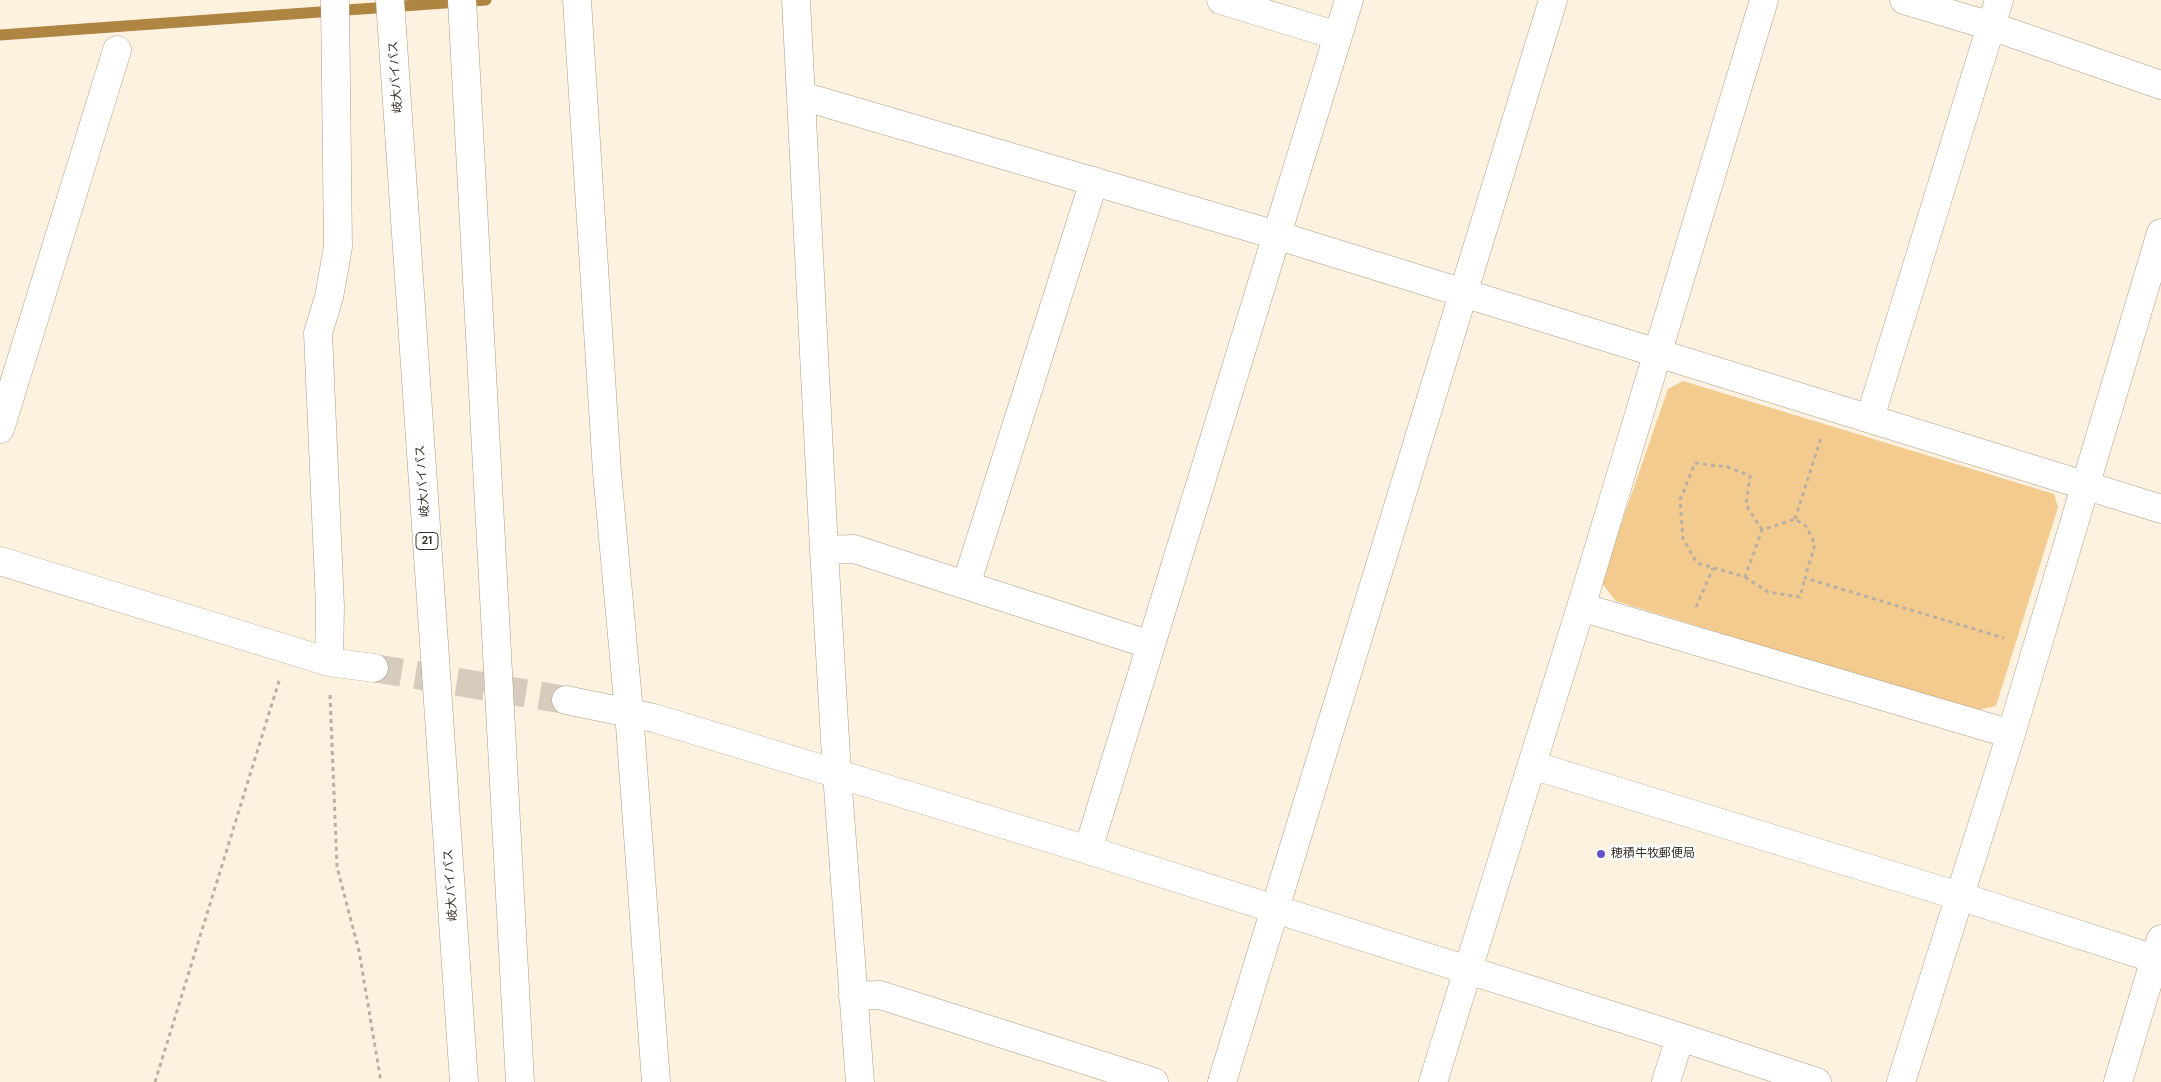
<!DOCTYPE html>
<meta charset="utf-8">
<style>
body{margin:0}
canvas{display:block;background:#fdf1e0}
</style>
<canvas width="2161" height="1082"></canvas>
<script>
const ctx = document.querySelector('canvas').getContext('2d');
ctx.lineJoin = 'round';
function fill(path, color) { ctx.fillStyle = color; ctx.fill(path, 'evenodd'); }
const toPath = rows => new Path2D(rows.map(r => 'M' + r).join(''));
function trace(path, color, width, dash) { ctx.strokeStyle = color; ctx.lineWidth = width; ctx.lineCap = dash ? 'butt' : 'round'; ctx.setLineDash(dash || []); ctx.stroke(path); }
function label(font, color, halo, rows, align = 'center') {
  ctx.font = font + ' "DM Sans","Noto Sans JP",sans-serif'; ctx.lineWidth = 5; ctx.setLineDash([]); ctx.textBaseline = 'middle'; ctx.strokeStyle = halo; ctx.fillStyle = color; for (const [text, x, y, turn = 0] of rows) {
    ctx.save(); ctx.translate(x, y); ctx.rotate((+turn || 0) * Math.PI / 180); ctx.textAlign = isNaN(turn) ? turn : align; if (halo) ctx.strokeText(text, 0, 0); ctx.fillText(text, 0, 0); ctx.restore();
  }
}
const green = toPath([
 [1683,381,2054,494,2058,507,1996,706,1973,711,1616,601,1601,582,1668,389]
]);
const stream = toPath([
 [0,35,486,0]
]);
const minorTunnel = toPath([
 [374,668,566,700]
]);
const path = toPath([
 [1795,519,1821,438],
 [1762,530,1746,505,1750,476,1728,467,1695,463,1680,500,1683,539,1697,563,1745,577,1762,530,1795,519,1806,526,1815,544,1805,578,2004,638],
 [1745,577,1768,592,1800,597,1805,578],
 [1696,607,1713,568],
 [330,695,337,867,359,951,381,1082],
 [155,1082,279,681]
]);
const minor = toPath([
 [577,0,607,472,629,712,656,1082],
 [796,0,824,550,837,774,860,1082],
 [1221,0,1338,36],
 [1904,0,1991,26,2161,85],
 [802,96,1276,235,2161,509],
 [1870,418,1999,0],
 [0,429,117,50],
 [824,550,854,549,1151,645],
 [0,561,329,662,374,668],
 [966,585,1094,181],
 [1581,607,2011,734],
 [329,662,330,606,318,333,329,297,338,247,335,0],
 [566,700,654,718,1088,850,1680,1037,1817,1082],
 [1532,765,1959,896,2161,961],
 [1088,850,1349,0],
 [853,996,880,995,1154,1082],
 [1222,1082,1553,0],
 [1433,1082,1581,607,1764,0],
 [1666,1082,1680,1037],
 [1901,1082,2011,734,2161,233],
 [2118,1082,2161,939]
]);
const highway = toPath([
 [390,0,464,1082],
 [462,0,520,1082]
]);
const markers = [
 [1601,854,5,"#6850c9"]
];
const shields = [
 [427,541,22]
];
const shieldNames = [
 ["21",427,541]
];
const streetNames = [
 ["岐大バイパス",396,77,-94],
 ["岐大バイパス",423,481,-94],
 ["岐大バイパス",451,885,-94]
];
const poiNames = [
 ["穂積牛牧郵便局",1611,854]
];
fill(green, '#f4cb8e');
trace(stream, '#ae8541', 11);
trace(minorTunnel, '#d6cbbc', 28, [28, 14]);
trace(minor, '#ac9e8a', 29);
trace(highway, '#ac9e8a', 29);
trace(path, '#bab0a2', 3, [4, 4]);
trace(minor, '#fff', 28);
trace(highway, '#fff', 28);
for (const [x, y, r, color] of markers) { const dot = new Path2D(); dot.arc(x, y, r, 0, 2 * Math.PI); ctx.fillStyle = color; ctx.fill(dot); trace(dot, '#fff', 2); }
for (const [x, y, w] of shields) { const box = new Path2D(); box.roundRect(x - w / 2, y - 8.5, w, 17, 4); ctx.fillStyle = '#fff'; ctx.fill(box); trace(box, '#38332a', 1); }
label('bold 11px', '#38332a', null, shieldNames);
label('12px', '#38332a', '#fff', streetNames);
label('12px', '#38332a', '#fff', poiNames, 'left');
</script>
